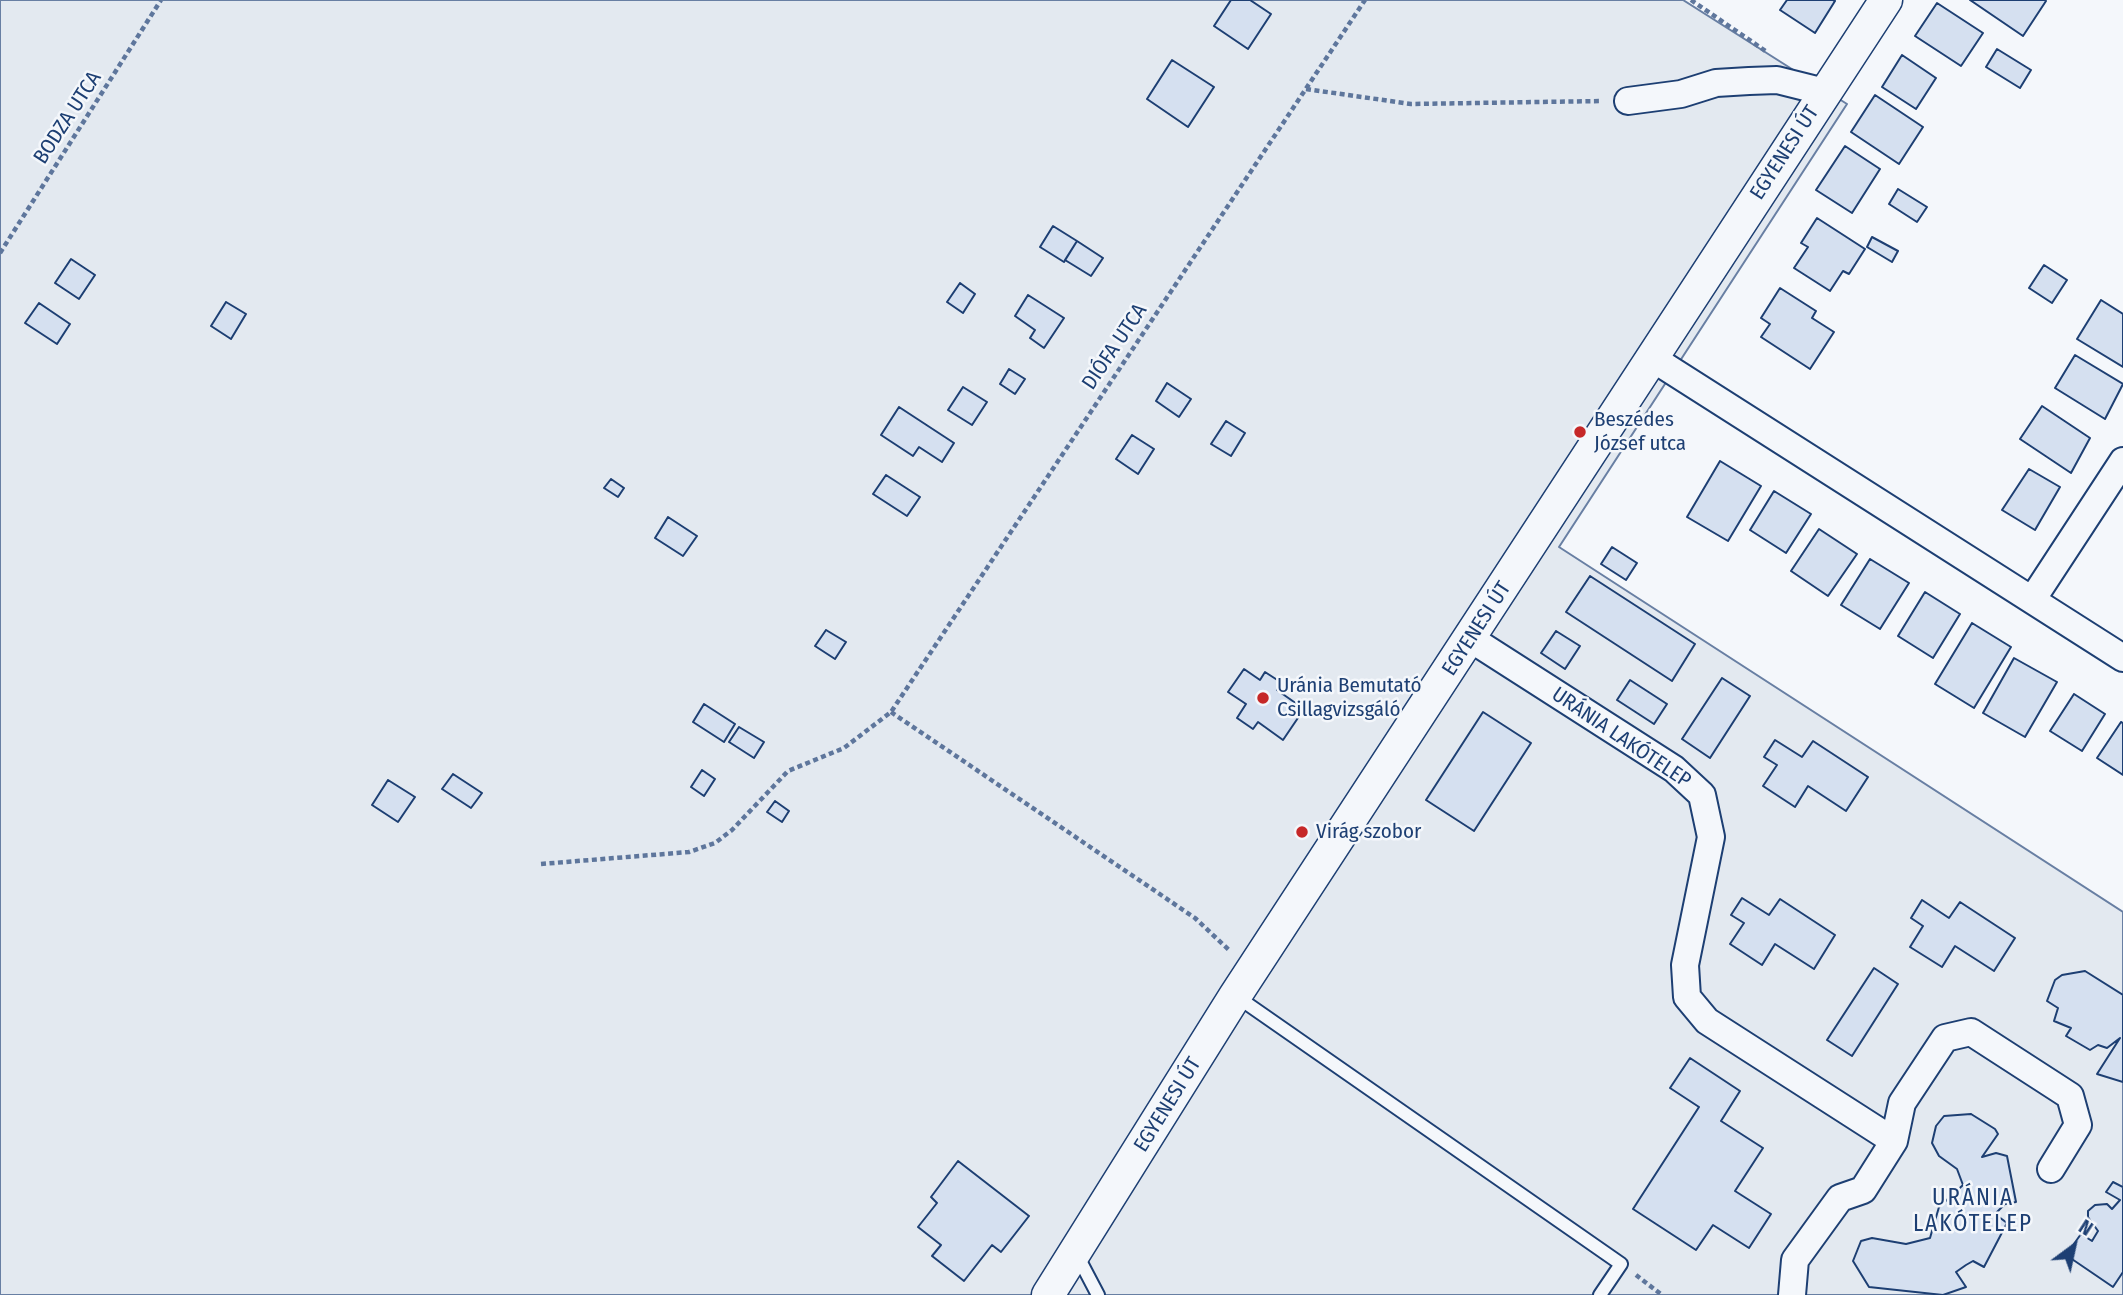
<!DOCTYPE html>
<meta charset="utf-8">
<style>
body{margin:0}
#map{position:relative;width:2123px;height:1295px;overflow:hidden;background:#f4f7fb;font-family:"Fira Sans Condensed",sans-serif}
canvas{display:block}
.north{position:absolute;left:2039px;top:1211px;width:70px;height:70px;-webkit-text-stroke:5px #f4f7fb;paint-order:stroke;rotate:33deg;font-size:19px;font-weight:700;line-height:28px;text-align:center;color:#1d3f73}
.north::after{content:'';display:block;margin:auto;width:24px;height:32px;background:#1d3f73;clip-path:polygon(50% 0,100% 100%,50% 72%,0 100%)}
</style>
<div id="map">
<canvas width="2123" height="1295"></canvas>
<div class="north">N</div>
</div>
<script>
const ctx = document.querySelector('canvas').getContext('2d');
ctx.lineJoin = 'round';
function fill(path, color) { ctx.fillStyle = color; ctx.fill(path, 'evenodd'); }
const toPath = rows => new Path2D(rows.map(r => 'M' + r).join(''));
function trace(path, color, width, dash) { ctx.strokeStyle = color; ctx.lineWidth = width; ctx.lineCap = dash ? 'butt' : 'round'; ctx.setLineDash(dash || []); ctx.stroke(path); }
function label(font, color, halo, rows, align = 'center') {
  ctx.font = font + ' "Fira Sans Condensed",sans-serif'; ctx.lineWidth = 5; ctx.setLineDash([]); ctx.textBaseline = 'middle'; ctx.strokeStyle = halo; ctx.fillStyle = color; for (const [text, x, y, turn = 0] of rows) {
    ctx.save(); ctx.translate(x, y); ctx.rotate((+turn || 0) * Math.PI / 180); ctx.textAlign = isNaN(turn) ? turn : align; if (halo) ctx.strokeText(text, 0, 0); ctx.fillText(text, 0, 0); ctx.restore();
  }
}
const green = toPath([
 [0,0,1683,0,1847,104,1559,547,2123,912,2123,1295,0,1295,0,0]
]);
const building = toPath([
 [1231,0,1250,0,1271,14,1248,49,1214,26,1231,0],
 [1787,0,1833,0,1835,1,1815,33,1780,10,1787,0],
 [1970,0,2045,0,2046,1,2023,36,1970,0],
 [1937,3,1983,33,1961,66,1915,36,1937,3],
 [1997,49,2031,70,2020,88,1986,67,1997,49],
 [1902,55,1936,78,1916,109,1882,87,1902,55],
 [1172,60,1214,87,1188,127,1147,99,1172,60],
 [1875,95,1923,127,1899,164,1851,132,1875,95],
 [1845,146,1880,169,1852,213,1816,190,1845,146],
 [1898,189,1927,207,1917,222,1889,204,1898,189],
 [1817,218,1865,249,1849,274,1843,271,1830,291,1794,268,1808,247,1801,243,1817,218],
 [1053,226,1077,241,1064,262,1040,247,1053,226],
 [1872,237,1898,251,1892,262,1867,247,1872,237],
 [1077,241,1103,258,1091,276,1065,260,1077,241],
 [71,259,95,275,79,299,55,283,71,259],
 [2044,265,2067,280,2052,303,2029,288,2044,265],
 [960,283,975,294,963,313,947,302,960,283],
 [1780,288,1816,311,1812,318,1834,332,1810,369,1761,337,1770,324,1761,318,1780,288],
 [1028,295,1064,318,1044,348,1030,338,1035,330,1015,316,1028,295],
 [2101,300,2123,314,2123,367,2077,339,2101,300],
 [226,302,246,314,231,339,211,326,226,302],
 [39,303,70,324,57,344,25,323,39,303],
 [2075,355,2123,384,2105,419,2055,388,2075,355],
 [1009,369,1025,379,1015,394,1000,384,1009,369],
 [1167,383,1191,399,1179,417,1156,401,1167,383],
 [963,387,987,402,972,425,948,410,963,387],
 [2042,406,2090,438,2071,473,2020,439,2042,406],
 [899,407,954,443,942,462,919,447,913,456,881,435,899,407],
 [1226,421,1245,433,1231,456,1211,444,1226,421],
 [1132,435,1154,449,1138,474,1116,459,1132,435],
 [1720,461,1761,486,1728,541,1687,517,1720,461],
 [2029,469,2060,487,2035,530,2002,510,2029,469],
 [886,475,920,497,907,516,873,494,886,475],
 [611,479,624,488,618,497,604,488,611,479],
 [1774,491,1811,514,1786,553,1750,530,1774,491],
 [668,517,697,536,683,556,655,538,668,517],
 [1819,529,1857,554,1828,596,1791,571,1819,529],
 [1612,547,1637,563,1626,580,1601,564,1612,547],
 [1870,559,1909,583,1880,629,1841,605,1870,559],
 [1590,576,1695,644,1672,681,1566,612,1590,576],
 [1925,592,1960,614,1933,658,1898,636,1925,592],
 [1972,623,2011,647,1974,708,1935,684,1972,623],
 [826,630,846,642,835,659,815,646,826,630],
 [1556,631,1580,646,1565,669,1541,653,1556,631],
 [2014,658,2057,682,2025,737,1983,713,2014,658],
 [1244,669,1260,680,1265,672,1282,683,1277,690,1304,709,1283,740,1258,722,1253,729,1237,718,1246,704,1228,692,1244,669],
 [1722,678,1750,696,1710,758,1682,739,1722,678],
 [1630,680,1667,704,1654,724,1617,700,1630,680],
 [2074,694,2105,714,2082,751,2050,731,2074,694],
 [704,704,735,724,724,742,693,722,704,704],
 [1483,712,1531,743,1474,831,1426,800,1483,712],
 [2121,722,2123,723,2123,775,2097,758,2121,722],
 [739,727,764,742,754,758,729,742,739,727],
 [1775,740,1802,757,1813,741,1868,777,1846,811,1808,786,1795,807,1763,786,1777,765,1764,757,1775,740],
 [702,770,715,779,704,796,691,787,702,770],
 [453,774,482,793,471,808,442,789,453,774],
 [388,780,415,797,398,822,372,805,388,780],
 [775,801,789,811,782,822,767,812,775,801],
 [1742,898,1769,915,1780,899,1835,935,1814,969,1775,944,1762,965,1730,944,1744,923,1731,915,1742,898],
 [1922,900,1949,918,1960,902,2015,938,1994,971,1955,946,1942,967,1910,947,1923,926,1911,918,1922,900],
 [1874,968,1898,984,1852,1056,1827,1040,1874,968],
 [2085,971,2123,995,2123,1082,2097,1074,2120,1038,2107,1048,2098,1045,2090,1050,2066,1036,2071,1028,2054,1021,2058,1008,2047,1001,2055,980,2062,975,2085,971],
 [1690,1058,1740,1091,1721,1121,1763,1148,1735,1191,1771,1214,1749,1248,1713,1225,1696,1250,1633,1209,1699,1107,1670,1088,1690,1058],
 [1971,1114,1995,1129,1998,1134,1982,1157,1996,1153,2007,1156,2016,1202,2005,1204,1995,1214,2007,1223,1984,1267,1973,1261,1966,1265,1956,1272,1966,1287,1943,1295,1869,1287,1853,1261,1861,1241,1872,1238,1906,1244,1930,1238,1939,1207,1963,1185,1957,1169,1939,1156,1932,1143,1936,1126,1944,1116,1971,1114],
 [958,1161,1029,1216,1001,1252,992,1245,964,1281,932,1256,941,1245,918,1227,937,1203,931,1197,958,1161],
 [2113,1182,2123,1187,2123,1272,2113,1287,2066,1255,2081,1234,2092,1241,2098,1231,2088,1217,2088,1211,2095,1205,2107,1204,2112,1209,2120,1200,2106,1192,2113,1182]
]);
const path = toPath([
 [1691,0,1767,52],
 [1306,89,1411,104,1602,101],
 [0,253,161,0],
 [891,712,1195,918,1230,951],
 [541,864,689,852,715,843,732,830,788,771,844,748,891,712,1365,0],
 [1636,1275,1662,1295]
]);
const service = toPath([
 [1236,996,1621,1264,1600,1295],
 [1077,1255,1098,1295]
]);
const minor = toPath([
 [1628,101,1681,94,1716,83,1749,81,1777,80,1825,92],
 [1652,358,2123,658],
 [2032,600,2123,461],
 [1471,639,1674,769,1702,795,1711,837,1685,965,1687,997,1707,1021,1894,1141],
 [1792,1295,1795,1260,1840,1198,1863,1190,1894,1141,1902,1103,1945,1038,1971,1032,2070,1096,2078,1125,2051,1169]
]);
const tertiary = toPath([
 [1048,1295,1235,996,1886,0]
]);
const markers = [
 [1580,432,7,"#c62828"],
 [1263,698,7,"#c62828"],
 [1302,832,7,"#c62828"]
];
const streetNames = [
 ["BODZA UTCA",68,118,-57],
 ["EGYENESI ÚT",1785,153,-57],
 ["DIÓFA UTCA",1115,347,-56],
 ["EGYENESI ÚT",1477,629,-57],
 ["URÁNIA LAKÓTELEP",1621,738,34],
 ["EGYENESI ÚT",1168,1105,-58]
];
const poiNames = [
 ["Beszédes",1594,420],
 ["József utca",1594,444],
 ["Uránia Bemutató",1277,686],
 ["Csillagvizsgáló",1277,710],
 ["Virág szobor",1316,832]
];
const neighbourhoodNames = [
 ["URÁNIA",1973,1199],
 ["LAKÓTELEP",1973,1225]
];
fill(green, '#e3e9f0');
trace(green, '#687fa3', 2);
fill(building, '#d5e0f0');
trace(building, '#1d3f73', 2);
trace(service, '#1d3f73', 16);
trace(minor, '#1d3f73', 30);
trace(tertiary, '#1d3f73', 35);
trace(path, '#5e769c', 4.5, [5, 3.5]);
trace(service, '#f4f7fb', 12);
trace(minor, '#f4f7fb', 26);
trace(tertiary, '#f4f7fb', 32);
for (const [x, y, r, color] of markers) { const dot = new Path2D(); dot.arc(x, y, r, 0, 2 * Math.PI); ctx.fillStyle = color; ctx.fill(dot); trace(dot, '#f4f7fb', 2.5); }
label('21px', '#1d3f73', '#f4f7fb', streetNames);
label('21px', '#1d3f73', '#f4f7fb', poiNames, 'left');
ctx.letterSpacing = '2px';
label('23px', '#1d3f73', '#f4f7fb', neighbourhoodNames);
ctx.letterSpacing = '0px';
</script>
